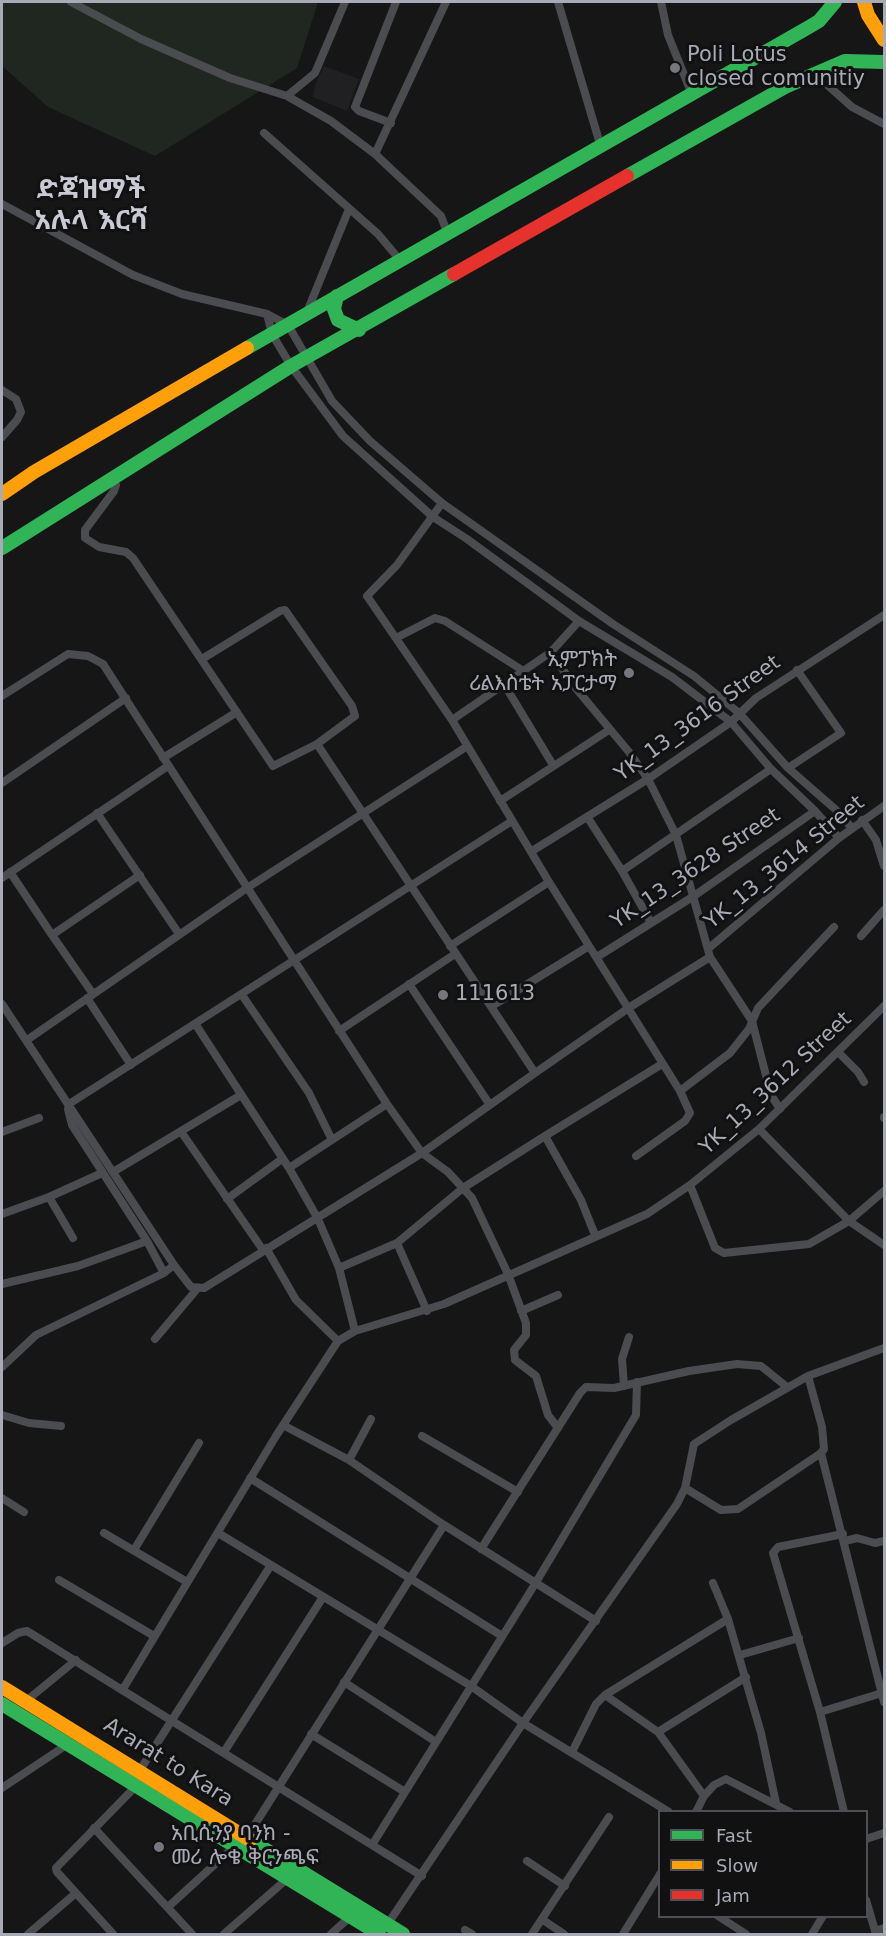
<!DOCTYPE html>
<meta charset="utf-8">
<style>
body{margin:0}
#map{position:relative;width:886px;height:1936px;overflow:hidden;background:#161617;font-family:"DejaVu Sans",sans-serif}
canvas{display:block}
.frame{position:absolute;inset:0;border:3px solid #a8abb6;pointer-events:none}
.legend{position:absolute;left:658px;top:1810px;width:210px;height:108px;box-sizing:border-box;background:#111112;border:2px solid #4d4f54;margin:0;padding:8px 10px;list-style:none;font-size:18px;color:#a8abb6}
.legend li{display:flex;align-items:center;gap:12px;height:30px}
.legend b{width:30px;border:2px solid #4d4f54}
</style>
<div id="map">
<canvas width="886" height="1936"></canvas>
<div class="frame"></div>
<ul class="legend">
<li><b style="height:8px;background:#30b455"></b>Fast</li>
<li><b style="height:8px;background:#ff9f0a"></b>Slow</li>
<li><b style="height:8px;background:#e5322d"></b>Jam</li>
</ul>
</div>
<script>
const ctx = document.querySelector('canvas').getContext('2d');
ctx.lineJoin = 'round';
function fill(path, color) { ctx.fillStyle = color; ctx.fill(path, 'evenodd'); }
const toPath = rows => new Path2D(rows.map(r => 'M' + r).join(''));
function trace(path, color, width, dash) { ctx.strokeStyle = color; ctx.lineWidth = width; ctx.lineCap = dash ? 'butt' : 'round'; ctx.setLineDash(dash || []); ctx.stroke(path); }
function label(font, color, halo, rows, align = 'center') {
  ctx.font = font + ' "DejaVu Sans","Noto Sans Ethiopic",sans-serif'; ctx.lineWidth = 6; ctx.setLineDash([]); ctx.textBaseline = 'middle'; ctx.strokeStyle = halo; ctx.fillStyle = color; for (const [text, x, y, turn = 0] of rows) {
    ctx.save(); ctx.translate(x, y); ctx.rotate((+turn || 0) * Math.PI / 180); ctx.textAlign = isNaN(turn) ? turn : align; if (halo) ctx.strokeText(text, 0, 0); ctx.fillText(text, 0, 0); ctx.restore();
  }
}
const built = toPath([
 [324,66,359,79,347,111,313,97,315,85]
]);
const green = toPath([
 [2,2,318,2,297,68,155,156,48,107,2,66]
]);
const street = toPath([
 [71,2,141,39,230,78,287,96,315,73,345,2],
 [558,2,600,144],
 [661,2,668,35,691,92],
 [814,73,852,107,884,124],
 [287,96,331,121,375,154,441,216,447,232],
 [391,123,359,111,355,107,396,2],
 [264,133,378,234,399,259],
 [375,154,446,2],
 [2,204,133,275,182,294,267,314,288,325,332,401,370,441,442,503,613,624,694,676,739,713,788,768,835,809,852,828],
 [307,312,349,209],
 [267,314,272,334,291,366,343,436,433,517,467,539,579,621,672,677,731,722,771,769,815,811,839,838],
 [2,390,16,399,21,412,17,420,2,437],
 [111,477,116,485,114,491,85,530,85,538,99,547,126,552,133,558,273,766,317,744,355,716,352,706,285,610,280,611,202,659],
 [442,503,397,565,367,596,452,720,549,882,680,1091,730,1053,749,1029,758,1008,834,927],
 [396,638,435,618,445,621,522,670],
 [551,652,579,621],
 [504,684,553,765],
 [2,696,68,654,88,656,103,664,387,1104,422,1153,448,1172,472,1198,508,1274,526,1323,526,1335,514,1350,515,1360,536,1376,548,1415,558,1428],
 [452,720,551,652,574,686,629,752,648,779,676,835,710,957,752,1021,771,1095,780,1109],
 [163,758,237,712],
 [788,768,841,733,797,670],
 [2,783,126,698],
 [500,801,609,730],
 [97,813,179,934],
 [588,818,622,871,650,921],
 [862,820,876,840,884,866],
 [532,851,648,779,731,722,756,698,884,615],
 [622,871,771,769],
 [10,872,52,935,140,875],
 [2,878,168,766],
 [52,935,93,994],
 [861,936,884,910],
 [450,946,549,882],
 [709,948,839,838,884,806],
 [597,957,694,896,815,811],
 [409,984,490,1105],
 [242,995,309,1093,332,1140],
 [87,998,131,1065],
 [2,1004,174,1265,164,1273,36,1335,2,1367],
 [492,1006,589,946],
 [196,1025,289,1168,318,1219,339,1268,355,1331],
 [339,1031,455,954],
 [27,1040,247,888,466,747],
 [839,1053,858,1072,864,1082],
 [535,1073,630,1007,710,957],
 [884,1117,884,1118],
 [759,1129,849,1221,884,1245],
 [2,1132,39,1118],
 [182,1133,263,1250],
 [545,1136,662,1064],
 [636,1156,685,1121,690,1113,680,1091],
 [289,1168,387,1104],
 [113,1172,241,1095],
 [690,1185,715,1248,724,1253,809,1244,849,1221,884,1191],
 [49,1197,73,1238],
 [227,1199,282,1159],
 [2,1214,49,1197,102,1173],
 [397,1243,427,1311],
 [266,1248,296,1300,338,1341],
 [174,1265,191,1287,204,1288,422,1153,535,1073,317,744],
 [339,1268,397,1243,463,1188,545,1136,581,1200,595,1235],
 [164,1273,147,1241,72,1125,68,1109,69,1104,512,821],
 [2,1284,78,1266,147,1241],
 [521,1311,558,1295],
 [155,1339,197,1289],
 [624,1386,622,1359,629,1337],
 [2,1415,29,1423,61,1426],
 [283,1425,349,1460,444,1525,596,1621],
 [422,1436,518,1492],
 [821,1453,884,1702],
 [349,1460,371,1419],
 [250,1478,502,1636],
 [685,1488,721,1510,738,1509,821,1453,824,1449,822,1427,808,1376],
 [2,1498,24,1512],
 [104,1533,187,1582],
 [218,1533,471,1686,523,1723,669,1812],
 [843,1534,778,1547,773,1553,820,1712,844,1812],
 [845,1541,857,1538,875,1543,884,1541],
 [481,1549,580,1393,586,1387,614,1388,689,1371,737,1364,761,1366,787,1387],
 [134,1550,199,1443],
 [59,1580,154,1636],
 [713,1583,728,1619],
 [2,1643,18,1633,27,1631,422,1876],
 [740,1655,799,1638],
 [344,1682,436,1742],
 [123,1689,276,1436,338,1341,355,1331,444,1304,647,1214,690,1185,759,1129,884,1006],
 [605,1695,728,1619,761,1733,776,1803],
 [26,1701,76,1660],
 [820,1712,882,1693],
 [658,1732,746,1677],
 [311,1734,405,1792],
 [224,1752,323,1597],
 [572,1752,596,1704,605,1695,658,1732,704,1796,714,1785,726,1779,790,1812],
 [140,1770,271,1565],
 [2,1788,68,1744],
 [696,1812,704,1796],
 [94,1828,192,1934],
 [247,1837,444,1525],
 [866,1839,884,1833],
 [372,1845,535,1584,636,1415,637,1382],
 [527,1861,565,1886],
 [866,1900,876,1934],
 [168,1907,236,1845],
 [718,1916,746,1934],
 [543,1920,564,1934],
 [385,1928,523,1723,677,1504,685,1488,694,1444,731,1420,808,1376,884,1348],
 [465,1930,472,1934],
 [875,1931,884,1928],
 [28,1934,76,1893],
 [113,1934,57,1872,56,1868,136,1786],
 [224,1934,288,1878],
 [331,1934,351,1916],
 [532,1934,609,1817],
 [623,1934,660,1874],
 [812,1934,823,1916]
]);
const fast = toPath([
 [627,176,787,86,845,61,884,62],
 [337,296,334,309,338,320,359,330],
 [247,348,809,27,819,21,835,2],
 [2,548,291,366,454,274],
 [2,1704,379,1934],
 [250,1840,403,1934]
]);
const slow = toPath([
 [864,2,868,15,884,40],
 [2,494,34,472,247,348],
 [2,1687,250,1840]
]);
const jam = toPath([
 [454,274,627,176]
]);
const markers = [
 [675,68,6,"#75777e"],
 [629,673,6,"#75777e"],
 [443,995,6,"#75777e"],
 [159,1847,6,"#75777e"]
];
const poiNames = [
 ["Poli Lotus",687,56],
 ["closed comunitiy",687,80],
 ["ኢምፓክት",617,661,"right"],
 ["ሪልእስቴት አፓርታማ",617,685,"right"],
 ["111613",455,995],
 ["አቢሲንያ ባንክ -",171,1835],
 ["መሪ ሎቄ ቅርንጫፍ",171,1859]
];
const streetNames = [
 ["YK_13_3616 Street",698,719,-36],
 ["YK_13_3614 Street",785,863,-39],
 ["YK_13_3628 Street",696,869,-34],
 ["YK_13_3612 Street",776,1084,-43],
 ["Ararat to Kara",168,1763,32]
];
const districtNames = [
 ["ድጃዝማች",91,191],
 ["አሉላ እርሻ",91,222]
];
fill(built, '#202022');
fill(green, '#202721');
trace(street, '#4b4c4f', 8);
trace(fast, '#30b455', 14);
trace(slow, '#ff9f0a', 14);
trace(jam, '#e5322d', 14);
for (const [x, y, r, color] of markers) { const dot = new Path2D(); dot.arc(x, y, r, 0, 2 * Math.PI); ctx.fillStyle = color; ctx.fill(dot); trace(dot, '#111112', 2); }
label('21px', '#a8abb6', '#111112', poiNames, 'left');
label('21px', '#a8abb6', '#111112', streetNames);
label('bold 27px', '#c9cad3', '#111112', districtNames);
</script>
